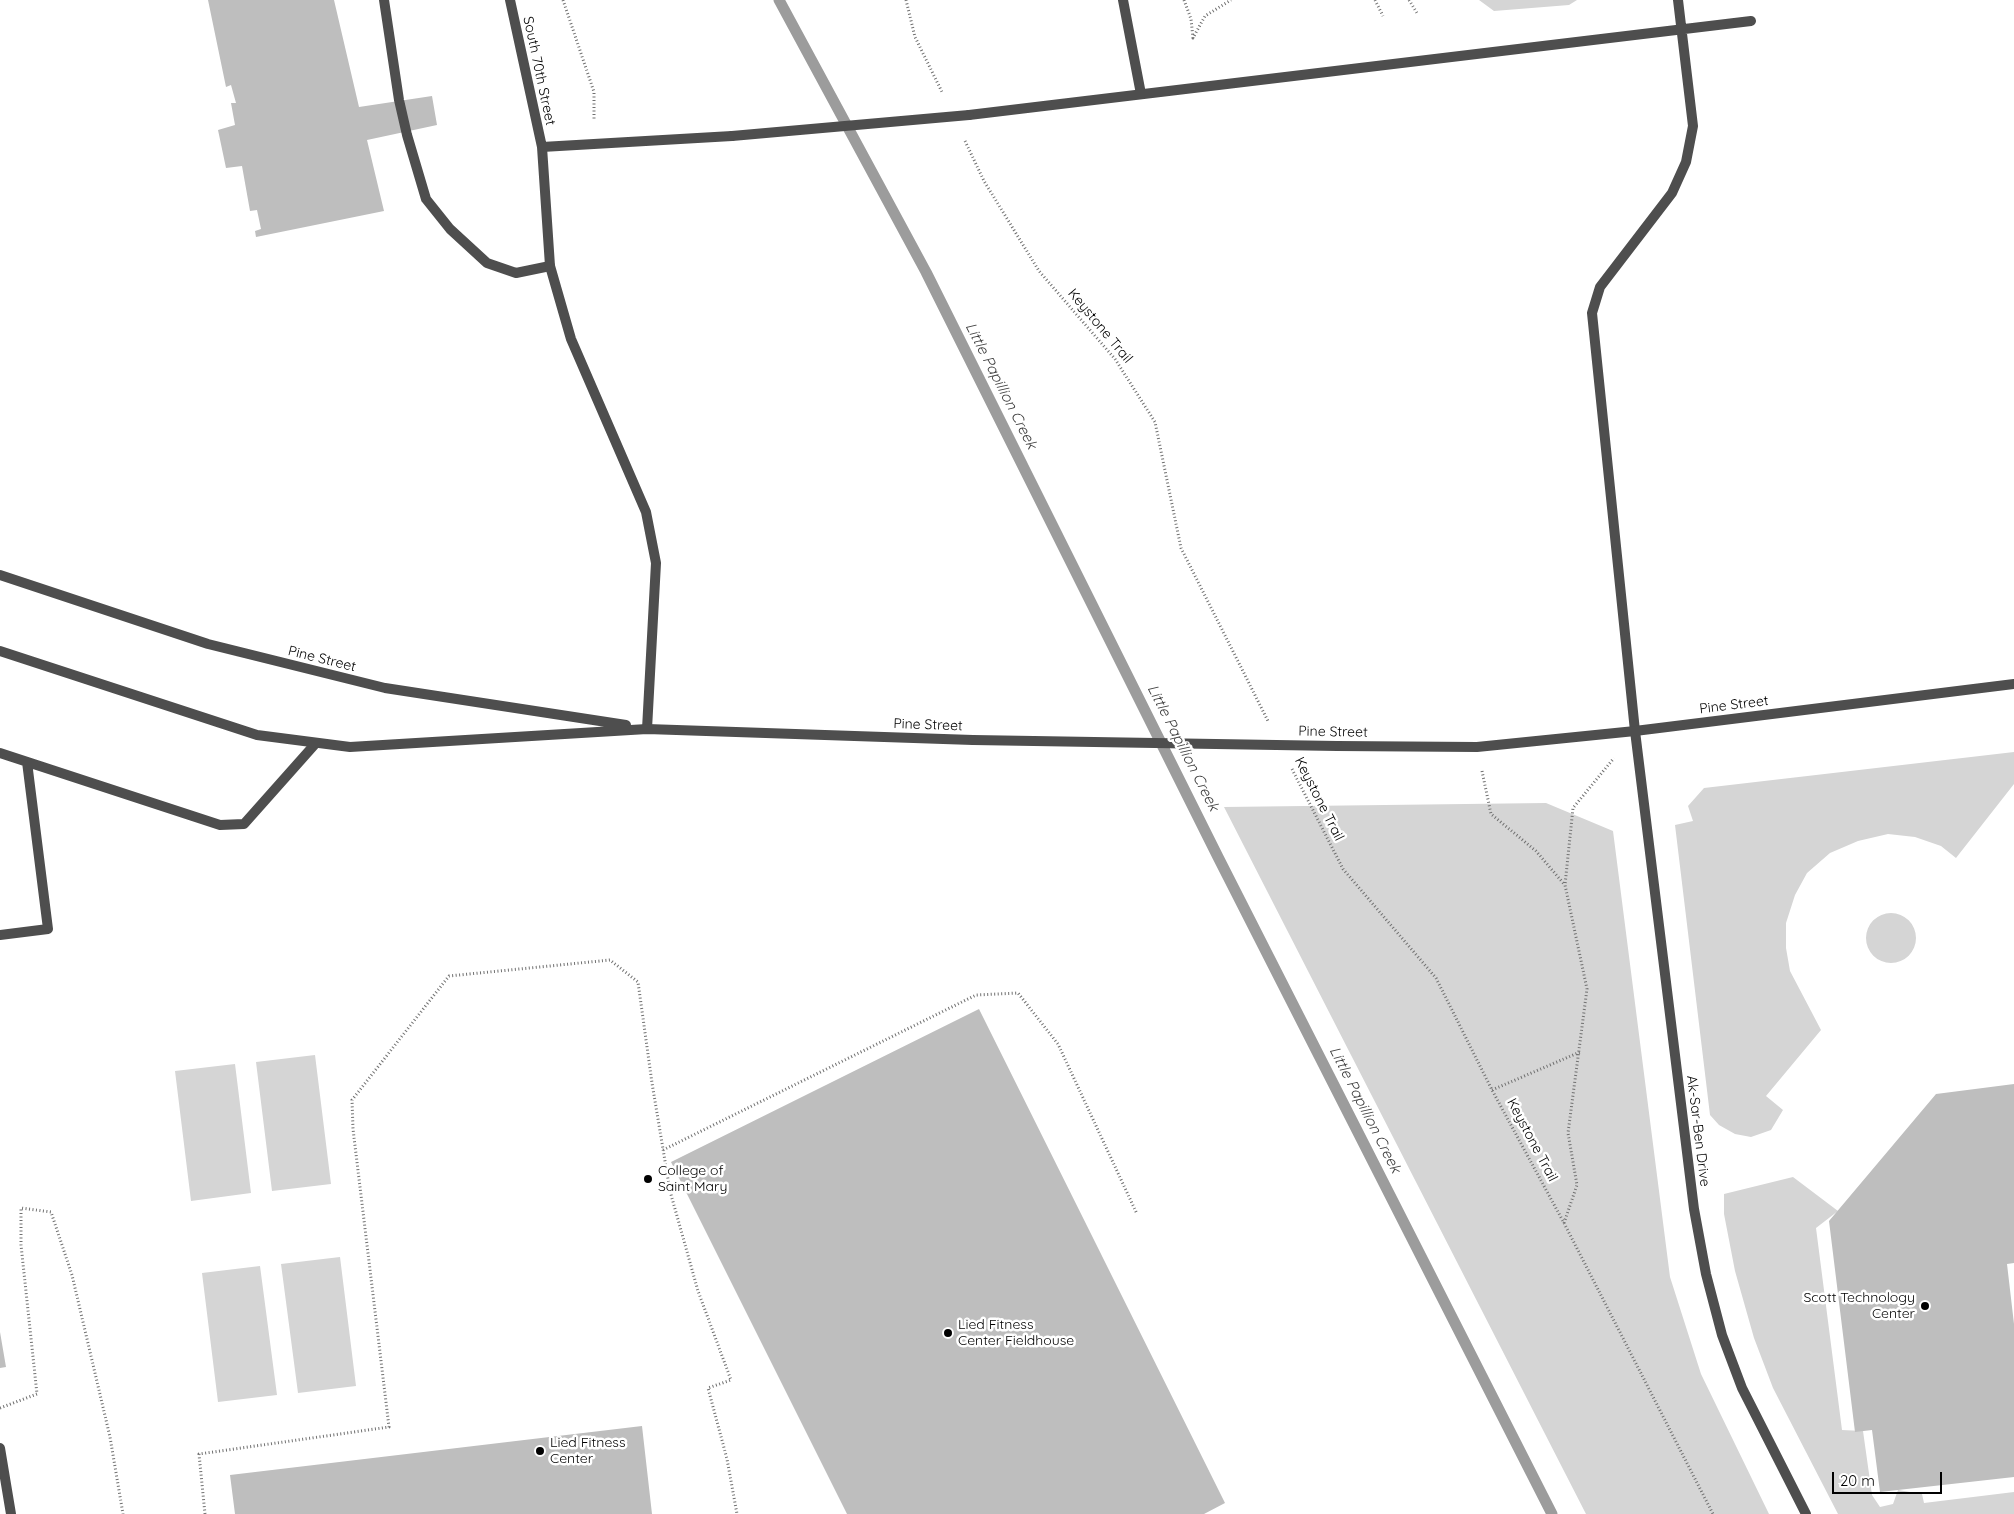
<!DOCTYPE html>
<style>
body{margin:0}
#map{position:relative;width:2014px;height:1514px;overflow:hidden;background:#fff;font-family:Quicksand,sans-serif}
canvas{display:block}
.scale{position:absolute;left:1832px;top:1472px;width:110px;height:22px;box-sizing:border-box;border:2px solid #000;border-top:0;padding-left:6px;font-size:15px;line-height:18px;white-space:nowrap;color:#000;-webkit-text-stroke:4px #fff;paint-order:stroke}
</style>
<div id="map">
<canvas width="2014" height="1514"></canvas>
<div class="scale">20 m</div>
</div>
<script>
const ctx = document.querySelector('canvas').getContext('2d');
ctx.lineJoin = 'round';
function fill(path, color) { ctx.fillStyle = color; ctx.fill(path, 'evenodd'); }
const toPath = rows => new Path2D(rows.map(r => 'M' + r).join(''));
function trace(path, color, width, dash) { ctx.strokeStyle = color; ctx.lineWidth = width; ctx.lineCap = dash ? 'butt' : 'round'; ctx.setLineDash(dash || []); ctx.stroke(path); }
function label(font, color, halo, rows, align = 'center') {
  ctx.font = font + ' Quicksand,sans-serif'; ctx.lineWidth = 5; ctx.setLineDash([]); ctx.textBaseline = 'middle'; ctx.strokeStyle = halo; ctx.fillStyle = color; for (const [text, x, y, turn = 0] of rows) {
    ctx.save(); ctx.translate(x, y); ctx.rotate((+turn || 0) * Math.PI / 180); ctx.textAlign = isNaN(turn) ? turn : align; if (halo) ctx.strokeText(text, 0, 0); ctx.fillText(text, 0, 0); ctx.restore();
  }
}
const green = toPath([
 [1479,0,1577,0,1569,5,1494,11],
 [2014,752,2014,784,1956,858,1941,846,1915,837,1888,834,1858,841,1830,853,1807,873,1795,895,1786,923,1786,948,1790,971,1821,1030,1766,1096,1783,1110,1771,1130,1751,1137,1735,1134,1719,1125,1710,1115,1675,825,1693,821,1688,806,1704,788],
 [1546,803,1613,831,1670,1277,1701,1374,1769,1514,1586,1514,1224,807],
 '1866 938a25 25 0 1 1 50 0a25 25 0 1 1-50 0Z',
 [315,1055,331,1184,272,1191,256,1062],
 [235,1064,251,1193,191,1201,175,1071],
 [1793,1177,1838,1211,1816,1228,1842,1430,1863,1431,1872,1495,1880,1507,1893,1504,1898,1490,1922,1494,1924,1503,2014,1492,2014,1514,1838,1514,1773,1388,1754,1338,1735,1271,1724,1214,1724,1194],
 [340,1257,356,1386,298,1393,281,1264],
 [260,1266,277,1395,218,1402,202,1273]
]);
const stream = toPath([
 [779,0,926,272,1218,857,1552,1514]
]);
const building = toPath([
 [208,0,334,0,359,107,432,96,437,125,367,140,384,211,256,237,255,231,261,229,257,210,250,211,242,166,226,168,218,130,235,125,231,103,236,103,231,85,226,87],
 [979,1009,1225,1503,1204,1514,847,1514,671,1162],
 [2014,1084,2014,1263,2007,1264,2014,1324,2014,1477,1880,1492,1872,1430,1855,1432,1829,1221,1936,1094],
 [0,1332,6,1367,0,1368],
 [642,1426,652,1514,235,1514,230,1475]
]);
const path = toPath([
 [563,0,594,92,594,119],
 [906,0,915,37,942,92],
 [1184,0,1191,19,1193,38,1205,16,1231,0],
 [1375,0,1383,16],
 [1409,0,1417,13],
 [965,141,984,181,1039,271,1115,359,1155,422,1181,548,1268,721],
 [1292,769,1343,869,1436,978,1492,1090,1564,1223,1713,1514],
 [1482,771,1491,814,1536,851,1564,884],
 [1492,1090,1580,1052],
 [663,1150,976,995,1018,993,1058,1044,1137,1214],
 [1564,1223,1577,1185,1568,1133,1587,989,1565,885,1573,808,1614,758],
 [0,1408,37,1394,21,1245,21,1208,51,1212,72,1275,110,1437,123,1514],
 [205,1514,199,1454,389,1427,353,1129,352,1100,449,976,610,960,638,982,652,1083,670,1191,698,1291,731,1380,708,1388,727,1459,737,1514]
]);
const service = toPath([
 [384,0,399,100,407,135,426,199,450,229,487,263,516,273,550,266],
 [1123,0,1141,94],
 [969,115,1751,21],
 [1635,731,1592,313,1600,287,1672,193,1686,162,1693,126,1678,0],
 [0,753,220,825,244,824,316,743],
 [0,935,48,929,27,762],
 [0,1448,11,1514]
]);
const minor = toPath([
 [510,0,542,147],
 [647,729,656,563,646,512,571,339,550,266,542,147,732,136],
 [1635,731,1694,1209,1706,1274,1722,1335,1742,1388,1806,1514]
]);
const tertiary = toPath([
 [0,575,208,644,385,688,626,725],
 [0,651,257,735,350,747,647,729,973,740],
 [1337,746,1477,747,1635,731,2014,684]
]);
const minorBridge = toPath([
 [732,136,969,115]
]);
const tertiaryBridge = toPath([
 [973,740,1337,746]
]);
const markers = [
 [648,1179,5,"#000"],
 [1925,1306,5,"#000"],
 [948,1333,5,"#000"],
 [540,1451,5,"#000"]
];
const streetNames = [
 ["South 70th Street",539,71,78],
 ["Keystone Trail",1100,326,50],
 ["Pine Street",322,659,14],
 ["Pine Street",1734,705,-7],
 ["Pine Street",928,725,2],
 ["Pine Street",1333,732,1],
 ["Keystone Trail",1319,799,63],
 ["Ak-Sar-Ben Drive",1698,1131,83],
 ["Keystone Trail",1532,1140,62]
];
const poiNames = [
 ["College of",658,1171],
 ["Saint Mary",658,1187],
 ["Scott Technology",1915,1298,"right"],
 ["Center",1915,1314,"right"],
 ["Lied Fitness",958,1325],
 ["Center Fieldhouse",958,1341],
 ["Lied Fitness",550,1443],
 ["Center",550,1459]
];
const waterNames = [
 ["Little Papillion Creek",1001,386,63],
 ["Little Papillion Creek",1183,748,63],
 ["Little Papillion Creek",1365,1110,63]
];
fill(green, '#d5d5d5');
trace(stream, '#9c9c9c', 11);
fill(building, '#bebebe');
trace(path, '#707070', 3, [1, 2.5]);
trace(service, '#4e4e4e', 10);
trace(minor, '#4e4e4e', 10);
trace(tertiary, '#4e4e4e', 10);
trace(minorBridge, '#4e4e4e', 10);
trace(tertiaryBridge, '#4e4e4e', 10);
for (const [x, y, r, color] of markers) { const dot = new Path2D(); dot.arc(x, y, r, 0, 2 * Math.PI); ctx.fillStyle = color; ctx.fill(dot); trace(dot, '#fff', 2); }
label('14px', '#000', '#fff', streetNames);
label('14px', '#000', '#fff', poiNames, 'left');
label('italic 15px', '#3d3d3d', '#fff', waterNames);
</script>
